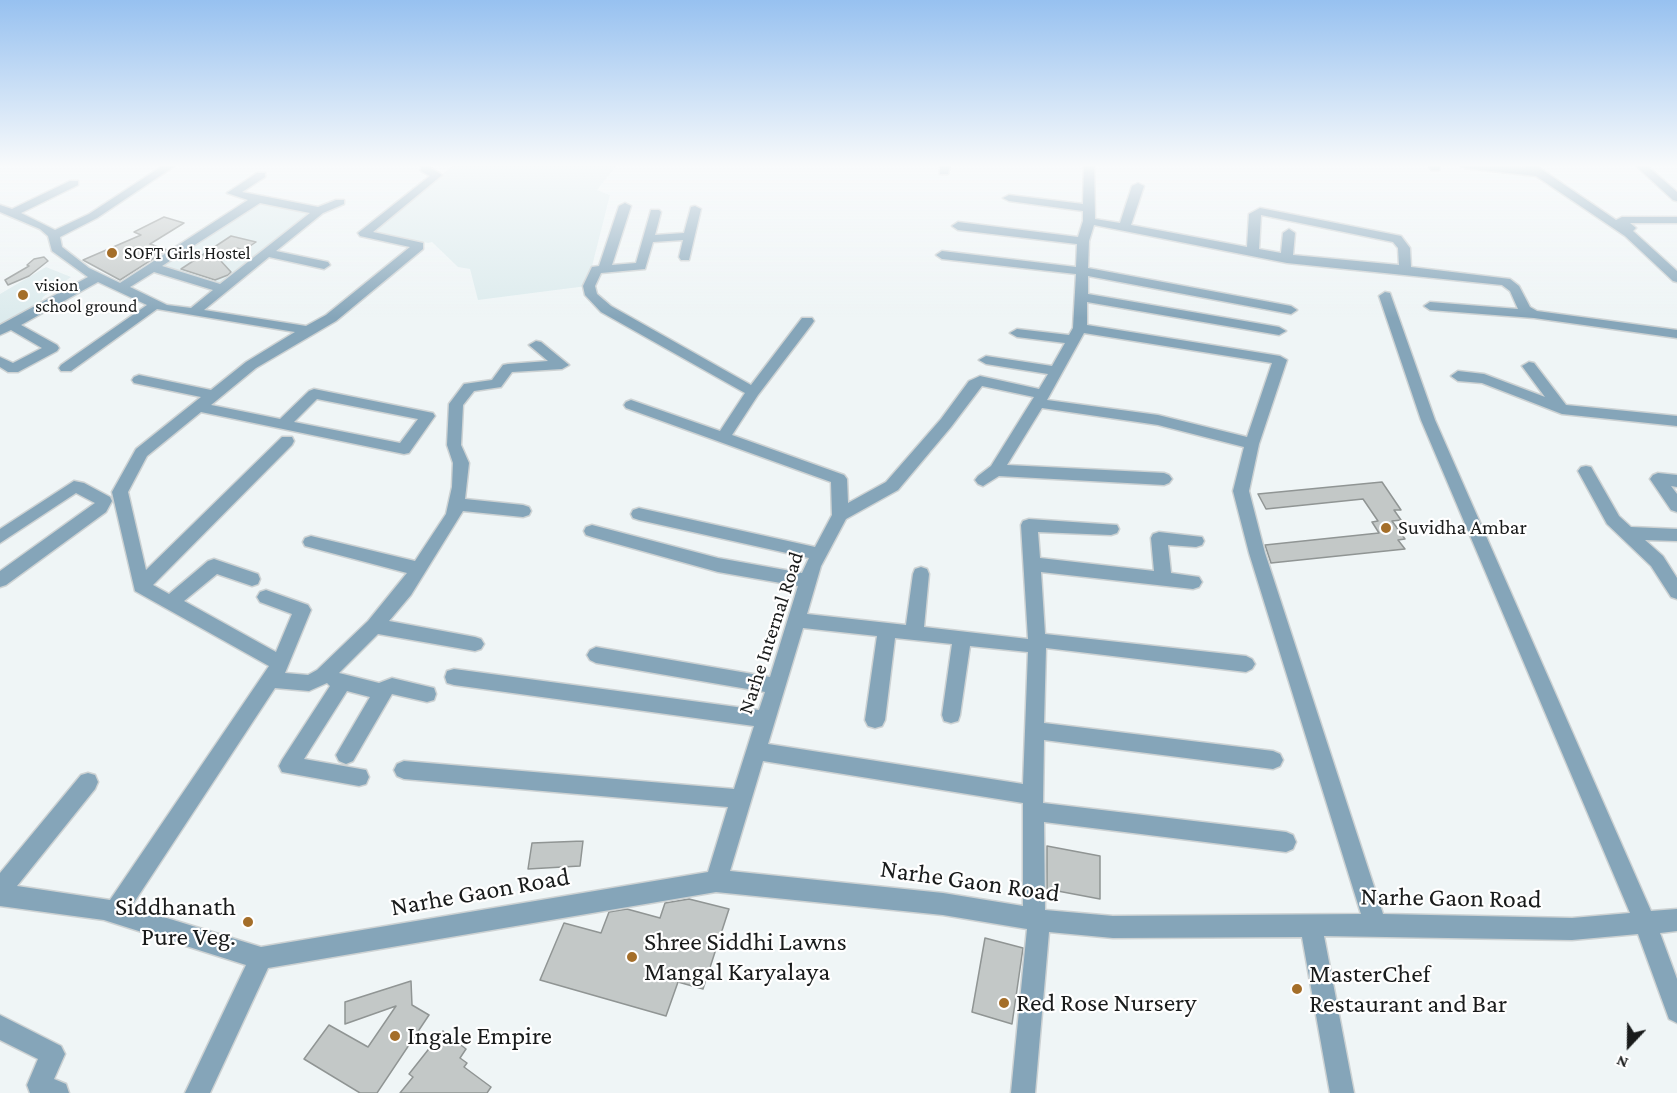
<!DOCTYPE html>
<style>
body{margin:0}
#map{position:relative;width:1677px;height:1093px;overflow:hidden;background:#eff5f6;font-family:"Crimson Pro",serif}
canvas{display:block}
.north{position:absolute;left:1599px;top:1015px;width:60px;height:60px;-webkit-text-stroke:4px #fff;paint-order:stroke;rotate:202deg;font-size:16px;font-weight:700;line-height:24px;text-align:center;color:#191b1b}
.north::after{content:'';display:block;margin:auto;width:21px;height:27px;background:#191b1b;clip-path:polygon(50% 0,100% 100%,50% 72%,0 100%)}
</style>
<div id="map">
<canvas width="1677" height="1093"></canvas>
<div class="north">N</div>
</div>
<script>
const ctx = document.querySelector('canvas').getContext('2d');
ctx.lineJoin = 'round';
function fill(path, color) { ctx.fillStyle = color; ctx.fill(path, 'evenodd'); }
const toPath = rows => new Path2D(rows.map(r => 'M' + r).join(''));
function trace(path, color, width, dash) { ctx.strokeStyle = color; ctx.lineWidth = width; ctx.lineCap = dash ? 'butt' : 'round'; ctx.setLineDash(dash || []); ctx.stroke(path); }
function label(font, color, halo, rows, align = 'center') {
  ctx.font = font + ' "Crimson Pro",serif'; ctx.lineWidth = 4.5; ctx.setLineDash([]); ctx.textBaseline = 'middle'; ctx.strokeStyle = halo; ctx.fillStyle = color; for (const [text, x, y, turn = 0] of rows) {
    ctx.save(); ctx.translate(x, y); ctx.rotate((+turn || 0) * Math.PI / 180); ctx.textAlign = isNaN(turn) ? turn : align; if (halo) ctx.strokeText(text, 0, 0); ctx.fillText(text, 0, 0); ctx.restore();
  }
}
const built = toPath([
 [454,165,617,165,597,190,610,195,587,286,478,300,470,269,458,267,432,242,428,243,371,232],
 [265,196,320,209,218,289,154,271],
 [46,267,71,277,43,297,41,302,0,325,0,294]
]);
const building = toPath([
 [164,217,184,223,150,244,167,250,120,280,83,260,141,235,134,232,164,217],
 [231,236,256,242,244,250,237,248,220,260,231,272,228,275,215,280,181,269,231,236],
 [44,257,48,261,29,276,8,285,5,280,29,266,27,265,34,259,44,257],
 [1382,482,1401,510,1394,510,1401,520,1392,521,1405,539,1398,540,1405,549,1271,563,1265,545,1379,533,1372,522,1378,521,1363,499,1266,509,1258,494,1382,482],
 [583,841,580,866,528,869,532,843,583,841],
 [1047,846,1100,856,1100,899,1047,889,1047,846],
 [689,899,729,909,703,989,678,982,666,1016,540,980,564,923,601,933,609,912,627,909,660,918,665,903,689,899],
 [985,938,1023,948,1012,1024,972,1012,985,938],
 [411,981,412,1005,429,1015,377,1093,360,1093,304,1059,329,1025,368,1047,396,1006,345,1024,345,1002,411,981],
 [443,1031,466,1049,460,1058,467,1063,464,1067,491,1087,487,1093,400,1093,413,1077,409,1074,443,1031]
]);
const minor = toPath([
 [164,165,176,165,97,218,60,237,62,247,89,268,120,283,248,200,227,193,257,173,265,173,265,177,242,192,318,207,336,200,344,200,344,204,323,213,276,251,328,262,330,265,324,269,269,257,204,310,306,326,326,315,410,247,360,236,358,233,430,176,421,171,421,167,429,167,442,175,373,232,423,243,423,249,336,321,256,368,211,405,280,419,309,391,314,389,433,413,435,416,409,453,404,454,201,412,147,456,128,492,146,570,282,437,292,437,294,441,292,445,153,585,169,594,208,561,214,559,258,574,260,579,258,584,252,586,217,574,184,601,276,652,292,614,260,602,257,597,260,592,266,590,308,605,311,610,285,673,308,675,317,670,368,621,407,573,305,546,303,542,305,538,311,536,415,561,446,514,452,487,453,463,447,445,449,404,464,384,492,380,503,365,508,364,548,361,529,345,536,341,541,342,569,365,562,369,512,372,501,387,474,391,463,405,461,445,469,463,465,499,523,505,529,507,531,511,529,515,523,517,463,511,411,595,389,621,475,637,481,639,484,644,481,649,475,651,378,634,339,673,379,683,392,678,434,688,436,694,434,700,427,702,392,694,353,761,346,764,339,761,336,755,370,697,347,691,304,759,366,770,369,777,366,784,359,786,282,772,279,766,282,760,330,686,327,683,309,691,275,688,131,907,261,947,708,872,728,807,404,779,397,776,394,770,397,764,404,761,734,789,754,726,454,685,447,683,445,677,447,671,454,669,759,710,765,692,596,663,590,660,587,655,590,650,596,647,770,677,798,586,718,572,592,537,586,535,584,531,586,527,592,525,718,558,802,573,809,558,639,520,633,518,631,514,633,510,639,508,815,547,832,515,831,482,626,408,624,405,626,402,631,400,720,431,745,393,601,312,585,295,583,286,592,267,599,266,619,206,625,203,631,206,612,265,636,263,651,210,659,210,661,212,655,235,684,233,691,207,695,206,701,209,689,260,681,260,679,257,683,240,653,242,645,269,601,273,595,286,597,294,611,306,751,385,802,318,812,318,814,321,812,324,758,395,732,435,844,475,847,479,848,503,886,482,941,419,969,381,980,376,1039,389,1048,374,986,364,979,360,986,356,1052,366,1065,343,1017,337,1010,333,1017,329,1069,335,1073,328,1076,274,942,259,936,255,942,251,1076,267,1077,244,958,230,952,226,958,222,1078,237,1083,221,1083,211,1009,201,1003,198,1009,195,1083,204,1084,165,1094,165,1095,219,1120,223,1132,186,1138,183,1144,186,1131,225,1247,247,1249,214,1260,208,1401,236,1410,248,1411,267,1510,279,1519,286,1530,307,1537,311,1677,330,1677,338,1534,318,1430,310,1424,306,1430,302,1518,309,1510,291,1502,285,1287,263,1094,225,1089,241,1088,268,1291,306,1297,310,1291,314,1088,276,1088,294,1279,327,1286,331,1279,335,1087,302,1087,325,1280,356,1287,360,1259,444,1249,491,1265,553,1383,914,1572,918,1630,913,1421,420,1379,296,1385,292,1390,293,1435,420,1651,911,1677,909,1677,931,1660,933,1677,979,1677,1023,1669,1019,1638,934,1572,940,1324,936,1354,1093,1330,1093,1302,937,1113,938,1049,932,1035,1093,1011,1093,1027,929,943,915,716,892,268,968,210,1093,185,1093,246,965,104,920,0,906,0,873,81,775,88,773,95,775,98,782,95,789,17,886,110,900,269,666,135,591,112,492,136,449,201,397,134,383,132,380,134,377,139,375,211,390,246,362,295,332,157,309,71,371,61,371,59,368,61,365,147,305,98,282,21,325,57,345,59,348,57,351,18,372,8,372,0,367,0,357,13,363,42,348,11,330,0,335,0,325,88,277,52,251,48,236,40,229,0,212,0,205,12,209,70,181,78,181,78,185,21,213,55,230,89,214,164,165],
 [260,203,310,213,220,284,162,266,260,203],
 [1261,215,1393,242,1398,248,1399,265,1293,255,1295,233,1289,229,1283,233,1281,253,1259,249,1261,215],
 [154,272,213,290,191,308,167,305,130,287,154,272],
 [1084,333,1272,363,1247,437,1158,415,1047,400,1084,333],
 [982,386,1034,397,991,466,978,476,975,480,978,484,983,486,999,476,1164,485,1169,483,1172,479,1169,475,1164,473,1007,465,1042,408,1158,425,1244,447,1233,491,1249,553,1361,914,1113,916,1045,910,1044,822,1286,852,1293,849,1296,842,1293,835,1286,832,1043,803,1044,740,1273,769,1280,766,1283,760,1280,754,1273,751,1044,723,1046,648,1246,672,1252,669,1255,664,1252,659,1246,656,1045,634,1041,572,1193,589,1199,587,1202,582,1199,577,1171,573,1168,545,1196,547,1202,545,1204,541,1202,537,1159,532,1153,534,1151,538,1154,571,1040,558,1038,532,1111,535,1117,533,1119,529,1117,525,1029,519,1023,521,1021,525,1028,639,924,627,929,574,927,569,921,567,915,569,913,574,906,625,807,614,821,566,846,519,898,490,951,427,982,386],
 [317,399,418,419,400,443,294,422,317,399],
 [803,628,877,636,865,720,868,726,875,728,882,726,885,720,895,638,952,644,942,715,944,721,951,723,958,721,960,715,970,646,1028,652,1023,784,768,744,803,628],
 [763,761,1023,803,1023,906,943,893,730,871,763,761],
 [940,165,950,165,948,174,940,174,940,165],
 [1429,165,1439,165,1440,168,1439,170,1431,170,1429,165],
 [1460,165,1526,168,1523,165,1535,165,1616,220,1622,217,1677,217,1677,223,1630,223,1636,228,1633,231,1677,271,1677,282,1673,281,1625,236,1536,176,1465,168,1460,165],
 [1635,165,1646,165,1677,192,1677,201,1673,200,1635,165],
 [1529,362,1534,363,1566,405,1677,416,1677,426,1562,414,1482,383,1458,381,1451,376,1458,371,1484,374,1545,397,1522,366,1529,362],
 [1586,466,1591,467,1619,516,1631,527,1677,529,1677,541,1645,540,1663,556,1677,578,1677,599,1671,597,1651,566,1607,524,1578,471,1581,467,1586,466],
 [1658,473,1677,475,1677,487,1671,486,1677,494,1677,512,1671,510,1650,479,1653,475,1658,473],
 [74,481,84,483,110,497,112,501,106,512,6,585,0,587,0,571,95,503,76,493,0,543,0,529,74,481],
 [0,1015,61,1046,65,1054,54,1079,66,1084,69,1093,30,1093,27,1085,38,1059,0,1040,0,1015]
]);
const markers = [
 [112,253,6,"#a46e29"],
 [23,295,6,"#a46e29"],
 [1386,528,6,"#a46e29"],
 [248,922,6,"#a46e29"],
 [632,957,6,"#a46e29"],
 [1297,989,6,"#a46e29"],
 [1004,1003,6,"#a46e29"],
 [395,1036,6,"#a46e29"]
];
const farPoinames = [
 ["SOFT Girls Hostel",124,253],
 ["vision",35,285],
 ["school ground",35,306]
];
const poiNames = [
 ["Suvidha Ambar",1398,528]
];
const streetNames = [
 ["Narhe Internal Road",771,633,-72]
];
const nearStreetnames = [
 ["Narhe Gaon Road",970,881,8],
 ["Narhe Gaon Road",480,892,-10],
 ["Narhe Gaon Road",1451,898,1]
];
const nearPoinames = [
 ["Siddhanath",236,907,"right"],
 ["Pure Veg.",236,937,"right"],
 ["Shree Siddhi Lawns",644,942],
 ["Mangal Karyalaya",644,972],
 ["MasterChef",1309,974],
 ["Restaurant and Bar",1309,1004],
 ["Red Rose Nursery",1016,1003],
 ["Ingale Empire",407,1036]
];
fill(built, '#dcebed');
fill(building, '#c3c8c7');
trace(building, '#909594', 1.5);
trace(minor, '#cdd2d3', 3);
fill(minor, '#85a5b9');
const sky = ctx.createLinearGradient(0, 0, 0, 318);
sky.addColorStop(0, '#97c1f0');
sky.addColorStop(0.52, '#f8fafb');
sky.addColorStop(1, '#f8fafb00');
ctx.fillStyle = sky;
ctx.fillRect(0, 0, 1677, 318);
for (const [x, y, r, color] of markers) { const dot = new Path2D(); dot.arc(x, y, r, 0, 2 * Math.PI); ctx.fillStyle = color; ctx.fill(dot); trace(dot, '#fff', 2); }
label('18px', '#191b1b', '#fff', farPoinames, 'left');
label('21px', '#191b1b', '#fff', poiNames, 'left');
label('21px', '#191b1b', '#fff', streetNames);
label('26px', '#191b1b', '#fff', nearStreetnames);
label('26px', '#191b1b', '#fff', nearPoinames, 'left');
</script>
